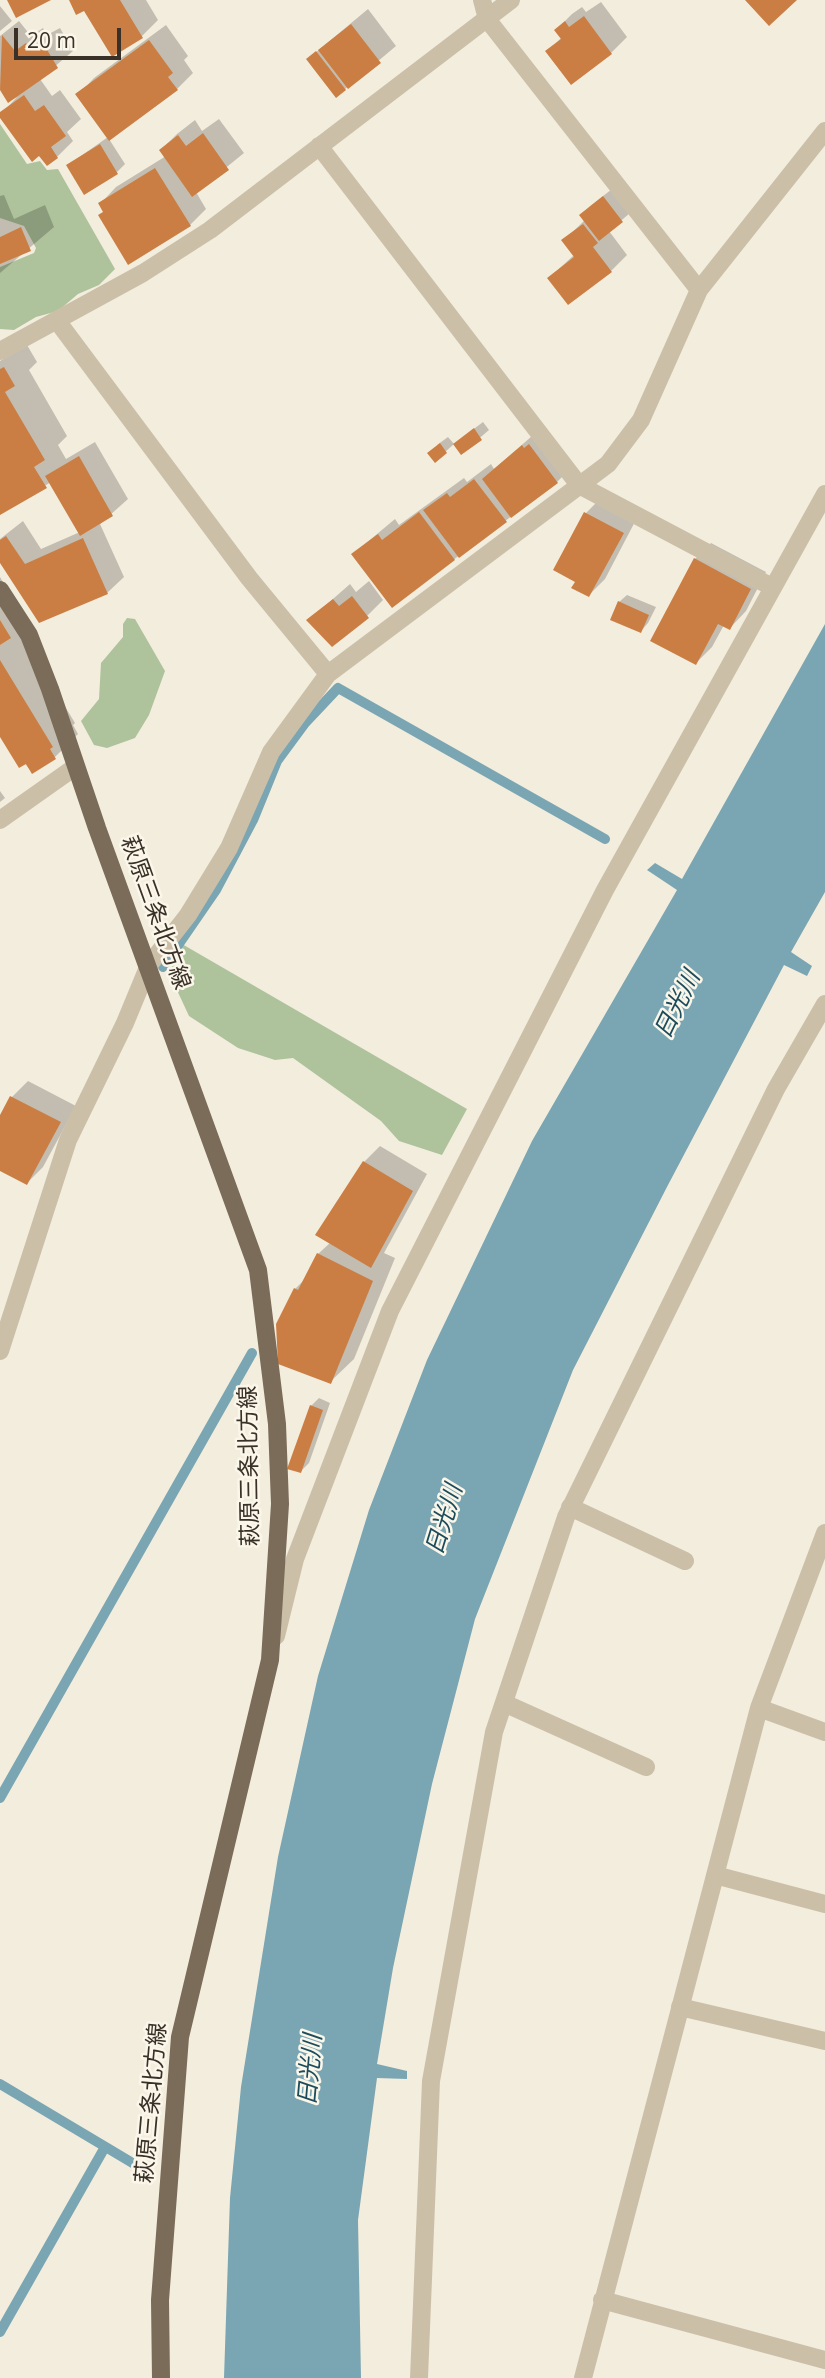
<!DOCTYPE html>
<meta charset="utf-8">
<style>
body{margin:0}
#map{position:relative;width:825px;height:2378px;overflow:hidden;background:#f3eddd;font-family:"Open Sans",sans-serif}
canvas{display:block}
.scale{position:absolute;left:14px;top:28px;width:107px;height:32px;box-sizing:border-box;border:4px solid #393128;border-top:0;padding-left:9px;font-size:21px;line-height:24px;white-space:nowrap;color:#393128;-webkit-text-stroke:5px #fbf6ea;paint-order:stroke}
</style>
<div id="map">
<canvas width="825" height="2378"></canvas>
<div class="scale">20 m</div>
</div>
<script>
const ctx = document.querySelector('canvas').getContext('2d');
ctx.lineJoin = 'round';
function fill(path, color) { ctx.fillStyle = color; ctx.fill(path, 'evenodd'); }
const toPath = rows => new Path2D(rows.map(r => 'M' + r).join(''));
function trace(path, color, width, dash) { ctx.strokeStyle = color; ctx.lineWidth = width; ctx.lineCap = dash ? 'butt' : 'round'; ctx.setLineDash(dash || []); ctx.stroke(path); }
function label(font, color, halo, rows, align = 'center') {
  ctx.font = font + ' "Open Sans","Noto Sans JP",sans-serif'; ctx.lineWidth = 5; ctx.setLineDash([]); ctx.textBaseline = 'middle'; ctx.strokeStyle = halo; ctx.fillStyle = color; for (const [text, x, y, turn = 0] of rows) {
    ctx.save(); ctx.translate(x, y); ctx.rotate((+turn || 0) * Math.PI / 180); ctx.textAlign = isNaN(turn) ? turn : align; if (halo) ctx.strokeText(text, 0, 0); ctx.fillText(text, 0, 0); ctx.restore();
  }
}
const green = toPath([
 [0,124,27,164,40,161,47,170,58,169,115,269,99,285,78,294,58,311,36,317,14,330,0,329,0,267,34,253,36,248,24,226,0,218],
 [127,618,135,619,165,671,149,715,135,738,107,748,94,745,81,721,99,699,101,663,123,637,123,624],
 [182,944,467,1109,442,1155,399,1141,381,1121,293,1058,275,1060,238,1048,189,1016,169,973]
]);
const water = toPath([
 [825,624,825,892,791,952,812,966,807,976,784,965,668,1185,573,1370,475,1619,432,1784,393,1968,377,2064,407,2071,407,2079,377,2078,358,2220,361,2378,224,2378,230,2198,241,2087,278,1857,318,1676,369,1510,427,1360,532,1141,677,890,647,870,655,863,682,879]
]);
const shadow = toPath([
 [71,0,146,0,158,20,142,36,113,55,85,9],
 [601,2,627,37,611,53,548,51,562,37,556,30,572,14,582,7,586,12],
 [0,6,12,21,0,31],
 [368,9,396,46,345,89,308,59],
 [19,21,31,36,43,28,47,35,60,28,73,51,40,79,52,96,60,90,81,119,67,132,73,141,57,157,0,115,17,97,8,101,0,87,0,36],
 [166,25,188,56,184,60,193,73,177,89,109,139,125,164,117,172,68,165,108,137,78,95,94,78],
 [219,119,244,153,196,192,206,209,190,225,104,211,100,204,116,187,166,156,161,150,177,134,195,120,202,131],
 [612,189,630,213,609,231,627,255,611,271,549,278,574,255,563,241,585,220,589,207],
 [4,195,14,219,45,205,54,227,0,273,0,196],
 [27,345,37,362,29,370,67,436,58,445,66,459,95,442,128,499,100,524,124,577,107,593,0,559,0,539,23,521,41,549,80,532,51,482,0,513,0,361],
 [483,422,489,430,462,453,463,437],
 [539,430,573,466,557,482,392,606,353,554,395,519,399,525,464,478,467,482,491,464,494,469],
 [448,437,454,444,435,461,437,445],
 [602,497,638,516,605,579,589,595,578,581,556,569,586,513],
 [711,543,766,572,746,611,730,628,724,625,712,647,696,663,695,559],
 [0,577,26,621,18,629,75,723,73,725,78,734,55,757,32,772,0,734],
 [369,581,383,600,367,616,309,620,350,584,356,592],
 [627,595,656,607,648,623,641,631,619,602],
 [0,791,5,798,0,802],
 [28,1081,76,1106,43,1167,27,1183,0,1169,0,1119,12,1097],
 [380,1146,427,1174,384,1253,395,1258,354,1359,330,1382,278,1325,295,1289,306,1278,318,1254,331,1242,317,1234,364,1162],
 [319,1398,330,1403,309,1463,301,1471,311,1406]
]);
const stream = toPath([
 [163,967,216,890,253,820,277,761,305,723,338,688,605,839],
 [0,1798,252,1353],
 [0,2084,151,2174],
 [0,2332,105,2147]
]);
const building = toPath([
 [7,0,51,0,16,18],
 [69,0,120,0,143,38,112,57,84,11,76,15],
 [745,0,797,0,769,26],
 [584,16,612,54,571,85,545,51,561,39,554,30,565,21,569,27],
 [351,24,381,63,348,89,318,50],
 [2,35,15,51,26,43,31,50,43,43,58,68,8,103,0,90],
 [149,40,173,73,168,77,178,90,109,141,75,94],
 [316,51,346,90,336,98,306,59],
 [24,95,35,111,44,105,66,136,51,147,58,158,47,166,39,156,32,162,0,118,0,112],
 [203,133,229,170,192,197,159,150,178,135,186,146],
 [100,144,118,174,84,195,66,165],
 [155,168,191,226,128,265,98,215,103,212,98,203],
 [603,196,623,222,599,241,579,215],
 [583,224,598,243,593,247,612,272,568,305,547,278,574,257,561,240],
 [21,227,31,251,0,264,0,237],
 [4,367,15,386,5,392,45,460,34,467,47,488,0,515,0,369],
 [474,428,482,440,461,455,453,444],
 [440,443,447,453,435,463,427,453],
 [529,444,558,483,511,518,482,479,522,445,524,448],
 [79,456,113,516,80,536,45,476],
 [474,479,507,522,459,558,423,510,447,493,450,497],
 [419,512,455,560,392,608,351,554,378,534,382,540],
 [584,512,624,533,589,597,571,588,575,582,553,570],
 [6,536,25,564,83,538,108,594,39,623,0,563,0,540],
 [694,558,751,589,730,630,718,624,696,665,650,641],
 [352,596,369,618,332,647,306,620,333,599,339,606],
 [618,601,649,615,641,633,610,620],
 [0,620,11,638,0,645],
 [0,660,53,747,50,749,56,759,32,774,26,764,19,768,0,737],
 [10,1096,61,1122,27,1185,0,1171,0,1115],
 [363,1161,413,1191,371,1268,315,1235],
 [317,1253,373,1281,331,1384,278,1364,276,1324,294,1288,298,1290],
 [310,1405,323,1410,301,1473,287,1469]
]);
const minor = toPath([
 [482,0,487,19,699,290],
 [319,146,579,485,772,587],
 [58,322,249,578,328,674],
 [0,351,143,273,210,230,511,0],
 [0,820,75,767],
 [0,1351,68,1140,125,1023,149,965,188,915,229,848,271,752,328,674,608,464,641,420,699,290,825,131],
 [570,1507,685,1561],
 [276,1636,295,1559,390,1311,605,890,825,494],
 [504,1703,646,1767],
 [759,1708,825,1732],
 [715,1875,825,1904],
 [680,2007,825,2041],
 [602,2300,825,2360],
 [419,2378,431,2081,494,1732,566,1517,776,1089,825,1004],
 [583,2378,759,1708,825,1533]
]);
const major = toPath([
 [0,590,29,635,50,689,97,828,258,1270,277,1424,280,1504,270,1660,180,2037,160,2300,161,2378]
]);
const streetNames = [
 ["萩原三条北方線",155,913,70],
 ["萩原三条北方線",250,1466,-91],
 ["萩原三条北方線",152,2103,-85]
];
const waterNames = [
 ["日光川",678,1005,-64],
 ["日光川",445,1520,-73],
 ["日光川",311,2070,-85]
];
fill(green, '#aec39c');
fill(water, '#7aa5b2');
fill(shadow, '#0003');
trace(stream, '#7aa5b2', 10);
fill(building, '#cb7e43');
trace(minor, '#ccbfa8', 18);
trace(major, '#7b6b59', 18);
label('23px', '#393128', '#fbf6ea', streetNames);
label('italic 24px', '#1c4c5c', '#fbf6ea', waterNames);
</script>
